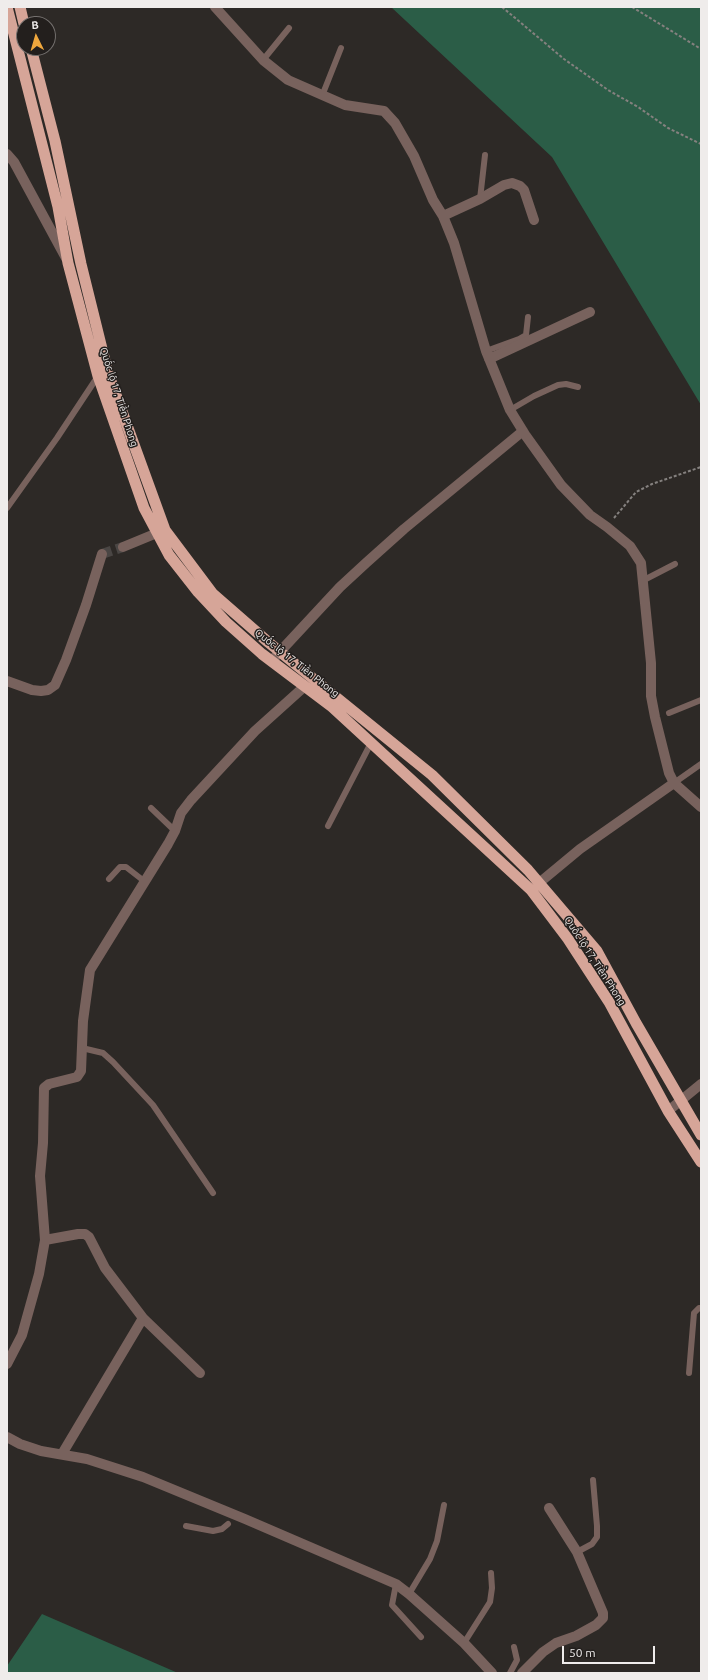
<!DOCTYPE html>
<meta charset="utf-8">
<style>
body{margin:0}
#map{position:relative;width:708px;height:1680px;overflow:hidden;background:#2d2926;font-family:Ubuntu,sans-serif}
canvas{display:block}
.frame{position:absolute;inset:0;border:8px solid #efeceb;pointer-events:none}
.north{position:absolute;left:16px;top:16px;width:40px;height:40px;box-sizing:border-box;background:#231f1d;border:1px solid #75716f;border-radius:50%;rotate:355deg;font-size:11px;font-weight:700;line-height:16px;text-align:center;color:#efeceb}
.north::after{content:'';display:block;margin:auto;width:14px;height:18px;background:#efa73d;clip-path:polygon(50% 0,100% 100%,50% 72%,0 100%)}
.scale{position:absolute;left:562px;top:1646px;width:93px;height:18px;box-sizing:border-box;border:2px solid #efeceb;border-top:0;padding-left:5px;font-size:12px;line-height:14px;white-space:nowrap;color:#efeceb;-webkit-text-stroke:3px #231f1d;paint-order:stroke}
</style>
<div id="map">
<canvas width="708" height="1680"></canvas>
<div class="frame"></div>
<div class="north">B</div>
<div class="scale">50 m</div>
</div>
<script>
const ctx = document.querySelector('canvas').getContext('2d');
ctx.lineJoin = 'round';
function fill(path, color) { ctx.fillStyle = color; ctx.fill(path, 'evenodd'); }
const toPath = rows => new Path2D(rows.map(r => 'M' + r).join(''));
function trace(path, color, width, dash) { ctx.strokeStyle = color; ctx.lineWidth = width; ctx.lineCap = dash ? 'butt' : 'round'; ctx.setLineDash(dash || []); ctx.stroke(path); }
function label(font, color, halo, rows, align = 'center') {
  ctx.font = font + ' Ubuntu,sans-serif'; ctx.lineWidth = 3; ctx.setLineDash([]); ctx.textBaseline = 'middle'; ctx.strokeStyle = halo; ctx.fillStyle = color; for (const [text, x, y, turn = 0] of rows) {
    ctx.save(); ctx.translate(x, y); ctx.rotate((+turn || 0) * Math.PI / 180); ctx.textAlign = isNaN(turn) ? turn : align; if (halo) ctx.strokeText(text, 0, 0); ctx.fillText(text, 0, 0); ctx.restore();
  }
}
const forest = toPath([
 [391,7,701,7,701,405,552,157],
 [42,1614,178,1673,7,1673,7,1666]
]);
const minorTunnel = toPath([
 [102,554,123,547]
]);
const path = toPath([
 [502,7,564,59,608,90,638,107,668,128,701,144],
 [632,7,701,49],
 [614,518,636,492,652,484,701,467]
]);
const service = toPath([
 [263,60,289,28],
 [322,96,341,48],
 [480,199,485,155],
 [486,351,519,339,526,335,528,317],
 [510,410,534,396,558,385,566,384,578,387],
 [7,508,57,438,98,376],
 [644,580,675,564],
 [669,713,701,700],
 [674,783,701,764],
 [151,808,175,831],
 [328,826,372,741],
 [109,879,120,867,126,867,144,881],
 [82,1048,103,1053,113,1062,153,1105,213,1193],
 [689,1373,694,1313,699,1308,701,1308],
 [186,1526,213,1531,222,1529,228,1524],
 [577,1552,592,1544,597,1537,597,1526,593,1480],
 [396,1584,392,1605,421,1637],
 [409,1594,430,1559,437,1541,444,1505],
 [464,1643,490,1602,492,1588,491,1573],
 [510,1673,517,1660,514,1647]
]);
const minor = toPath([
 [215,7,263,60,288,80,345,105,384,111,395,123,414,156,433,200,443,216,454,243,486,351,510,410,526,436,561,485,590,515,607,527,630,546,641,563,651,663,651,696,655,717,669,773,674,783,701,807],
 [7,154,14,162,66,258],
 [443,216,480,199,504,185,512,183,520,186,524,190,534,220],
 [489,359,590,312],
 [123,547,157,533],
 [275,657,340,587,366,563,404,529,523,431],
 [7,681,32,690,41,691,48,690,55,685,66,660,86,605,102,554],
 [533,888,580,849,674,783],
 [668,1111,701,1084],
 [45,1240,78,1234,85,1234,89,1237,105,1268,143,1318],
 [7,1364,22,1335,39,1274,45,1240,40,1176,43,1143,44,1088,49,1084,77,1077,81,1071,83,1021,90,970,168,844,175,831,181,813,191,800,255,731,305,686],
 [7,1437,20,1444,41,1451,87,1459,143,1477,245,1519,396,1584,409,1594,464,1643,492,1673],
 [62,1454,143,1318,200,1373],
 [522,1673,543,1652,556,1643,576,1636,596,1625,603,1618,603,1613,577,1552,549,1508]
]);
const trunk = toPath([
 [7,7,58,207,68,263,98,376,144,508,169,555,198,592,226,622,262,654,331,706,531,890,568,939,609,1002,668,1111,701,1162],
 [20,7,24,24],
 [31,48,55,141,81,264,108,373,165,530,213,594,268,642,432,775,528,870,597,951,636,1023,701,1135]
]);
const streetNames = [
 ["Quốc lộ 17, Tiền Phong",119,397,72],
 ["Quốc lộ 17, Tiền Phong",297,663,38],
 ["Quốc lộ 17, Tiền Phong",595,961,57]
];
fill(forest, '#2b5d47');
trace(minorTunnel, '#4a4644', 10, [10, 5]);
trace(path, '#85817f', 2, [3, 2]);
trace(service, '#78625d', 6);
trace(minor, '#78625d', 10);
trace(trunk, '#d6a598', 11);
label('10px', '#efeceb', '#231f1d', streetNames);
</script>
